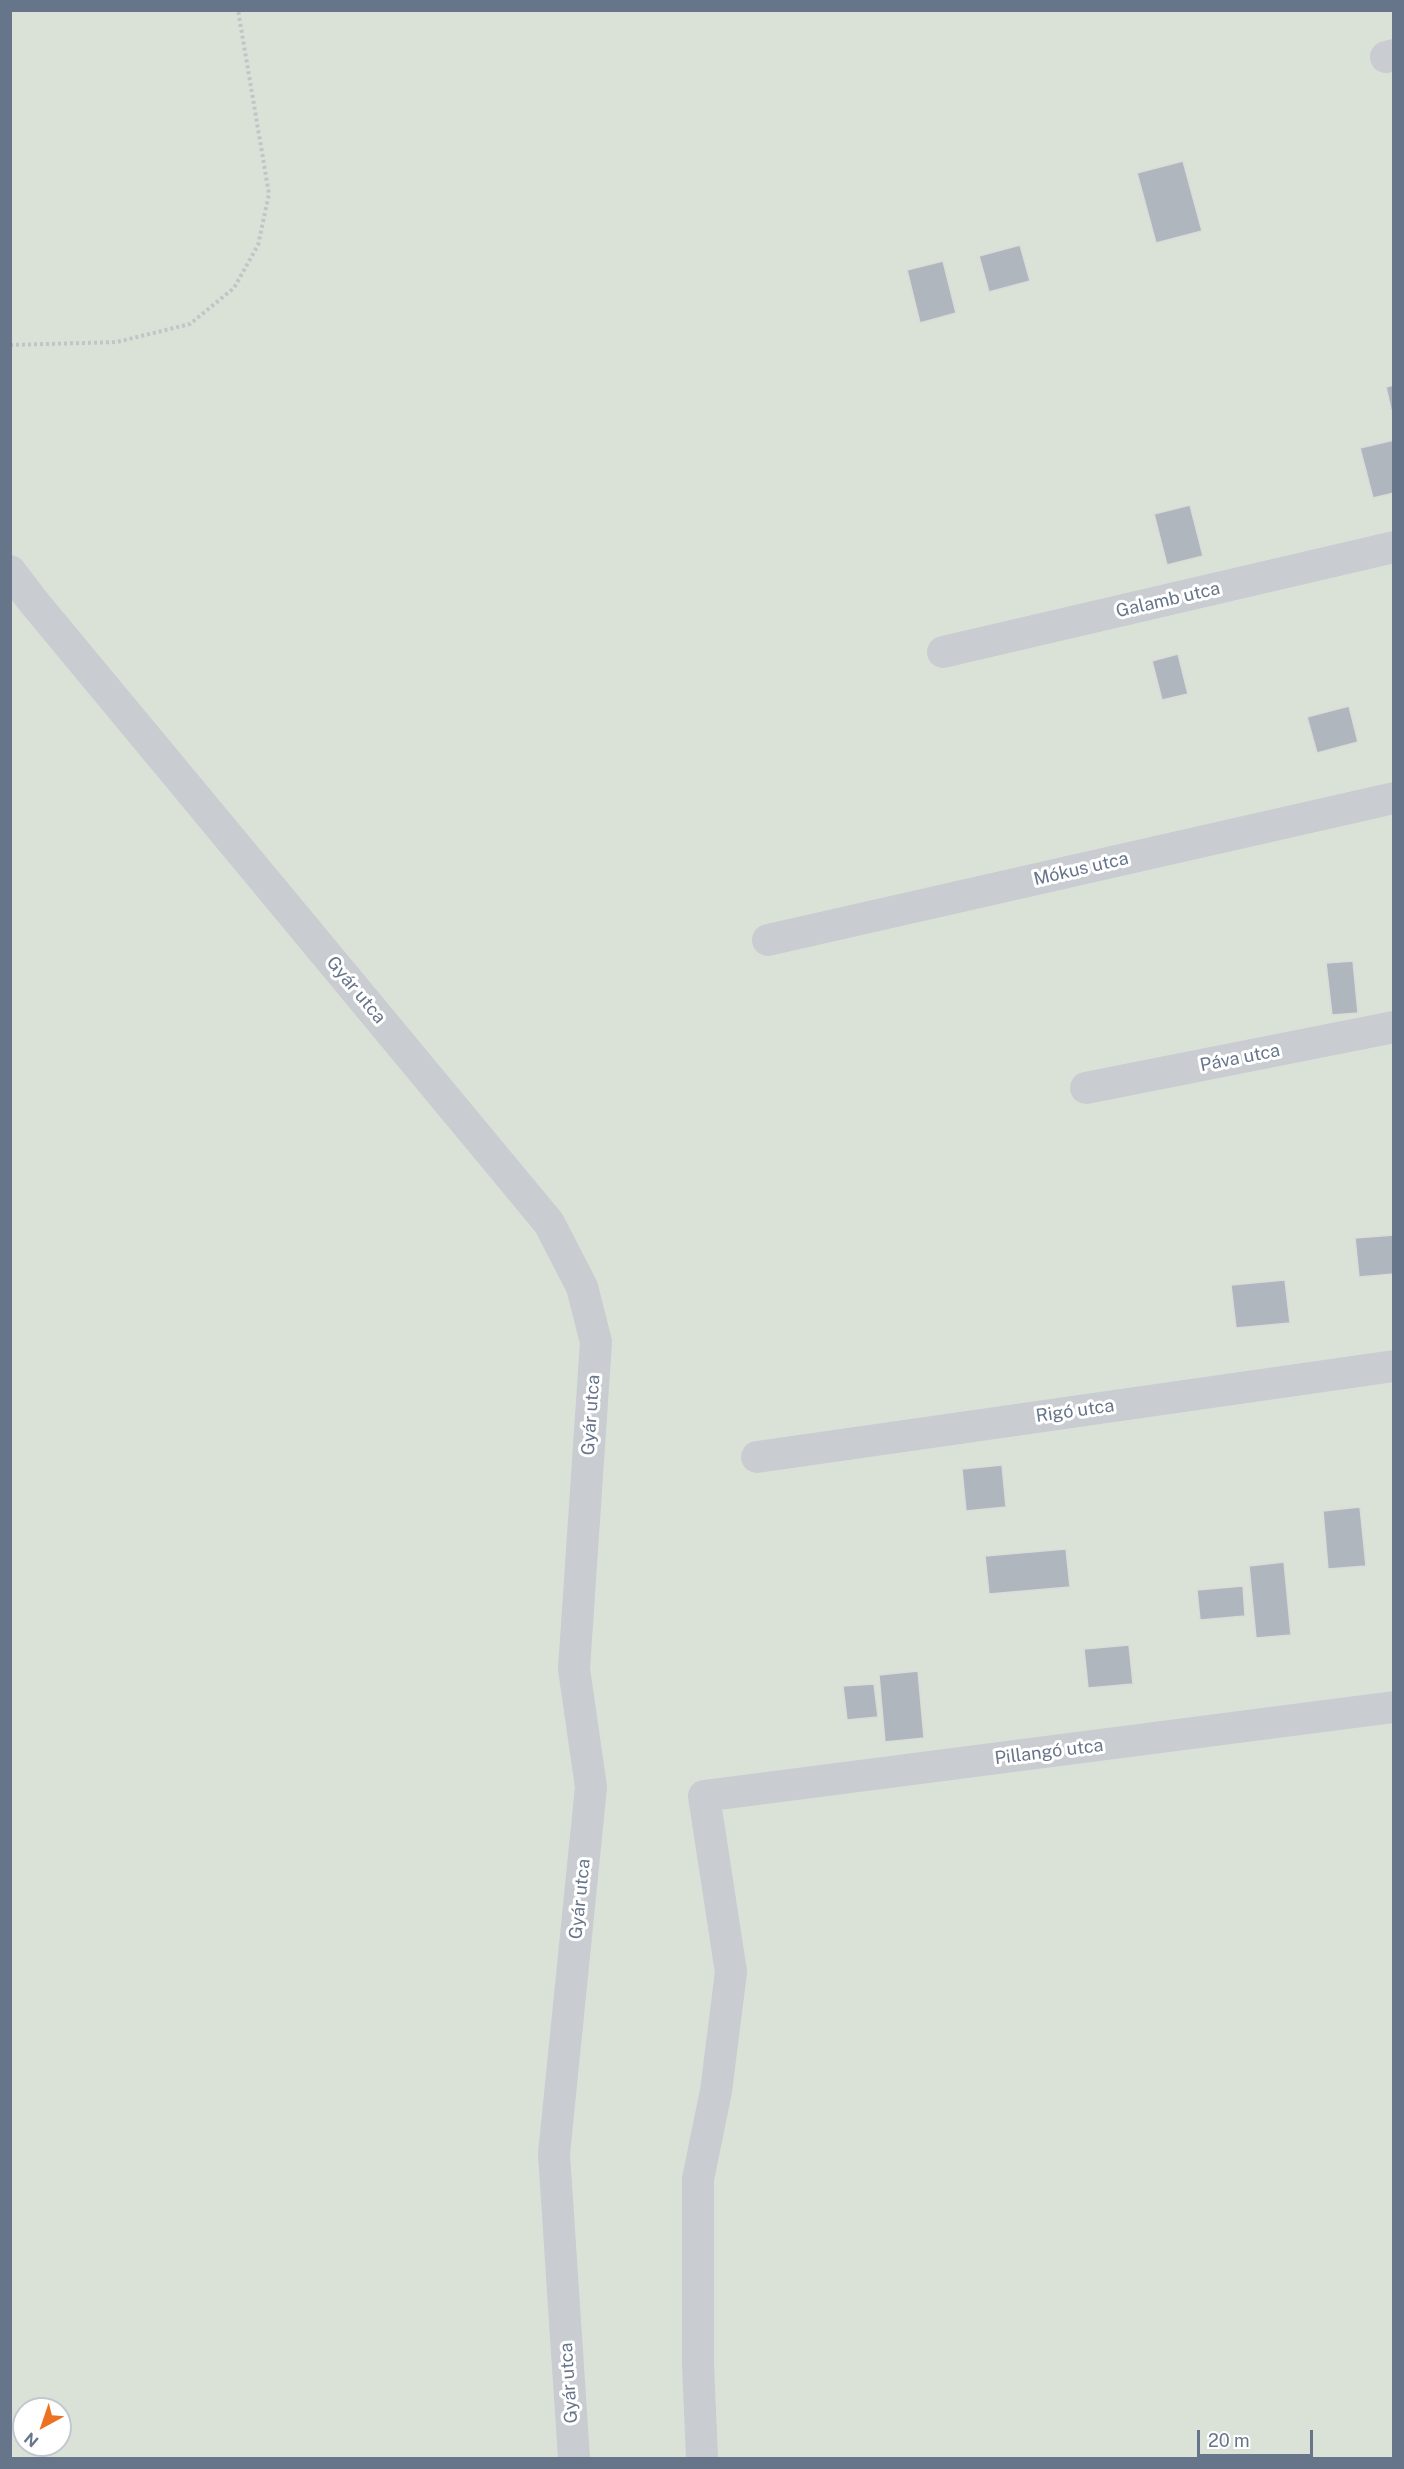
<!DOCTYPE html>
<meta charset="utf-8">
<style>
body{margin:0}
#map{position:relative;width:1404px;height:2469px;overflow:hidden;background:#f9f9f7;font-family:"Public Sans",sans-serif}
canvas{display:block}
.frame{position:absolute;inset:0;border:12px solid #67758a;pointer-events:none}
.north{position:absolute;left:12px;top:2397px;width:60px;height:60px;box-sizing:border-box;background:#fff;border:2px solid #c2c8d0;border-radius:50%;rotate:220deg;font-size:16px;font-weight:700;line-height:24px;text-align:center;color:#67758a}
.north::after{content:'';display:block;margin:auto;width:21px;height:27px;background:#ed7123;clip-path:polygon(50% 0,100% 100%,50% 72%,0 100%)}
.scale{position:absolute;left:1197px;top:2430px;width:116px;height:27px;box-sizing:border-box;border:3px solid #67758a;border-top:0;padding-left:8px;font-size:18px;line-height:21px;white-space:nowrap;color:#67758a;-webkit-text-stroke:4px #fff;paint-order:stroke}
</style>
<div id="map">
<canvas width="1404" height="2469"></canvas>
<div class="frame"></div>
<div class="north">N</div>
<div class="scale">20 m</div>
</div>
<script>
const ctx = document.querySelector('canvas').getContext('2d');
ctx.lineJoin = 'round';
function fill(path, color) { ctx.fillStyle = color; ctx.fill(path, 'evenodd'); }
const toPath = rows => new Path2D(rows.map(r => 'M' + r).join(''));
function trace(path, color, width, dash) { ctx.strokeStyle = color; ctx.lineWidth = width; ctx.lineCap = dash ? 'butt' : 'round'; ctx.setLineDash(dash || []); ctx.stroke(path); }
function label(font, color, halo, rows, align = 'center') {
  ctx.font = font + ' "Public Sans",sans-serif'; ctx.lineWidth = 6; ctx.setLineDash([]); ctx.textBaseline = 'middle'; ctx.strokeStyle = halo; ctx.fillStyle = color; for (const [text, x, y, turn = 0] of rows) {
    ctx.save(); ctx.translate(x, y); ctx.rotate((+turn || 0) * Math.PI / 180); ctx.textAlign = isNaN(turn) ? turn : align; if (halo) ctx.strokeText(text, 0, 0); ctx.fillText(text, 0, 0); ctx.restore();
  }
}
const green = toPath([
 [11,11,1393,11,1393,2458,11,2458],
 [24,2409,60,2409,60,2445,24,2445]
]);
const building = toPath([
 [1183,161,1202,231,1156,243,1137,173,1183,161],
 [1020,245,1030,281,989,292,979,256,1020,245],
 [943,261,956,313,920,323,907,270,943,261],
 [1394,385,1394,413,1392,414,1386,387,1394,385],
 [1394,440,1394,493,1373,498,1360,448,1394,440],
 [1190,505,1203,556,1167,565,1154,514,1190,505],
 [1178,654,1188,694,1162,700,1152,661,1178,654],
 [1349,706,1358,742,1317,753,1307,717,1349,706],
 [1353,961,1358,1013,1332,1015,1326,963,1353,961],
 [1394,1235,1394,1274,1359,1277,1355,1238,1394,1235],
 [1285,1280,1290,1323,1236,1328,1231,1285,1285,1280],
 [1002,1465,1006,1507,966,1511,962,1469,1002,1465],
 [1360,1507,1366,1566,1328,1569,1323,1511,1360,1507],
 [1066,1549,1070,1587,989,1594,985,1556,1066,1549],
 [1284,1562,1291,1635,1256,1638,1249,1566,1284,1562],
 [1243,1586,1245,1616,1200,1620,1197,1590,1243,1586],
 [1129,1645,1133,1684,1088,1688,1084,1649,1129,1645],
 [918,1671,924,1738,885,1742,879,1675,918,1671],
 [874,1684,878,1717,847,1720,843,1686,874,1684]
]);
const path = toPath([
 [10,345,117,342,190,324,234,288,258,245,269,194,238,10]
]);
const street = toPath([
 [1386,57,1394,55],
 [10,571,32,600,549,1223,582,1287,596,1342,574,1669,591,1787,554,2154,574,2458],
 [943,652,1394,547],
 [768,940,1394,798],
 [1086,1088,1394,1027],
 [757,1457,1394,1366],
 [702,2458,698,2364,698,2179,716,2091,731,1972,704,1796,1394,1707]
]);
const streetNames = [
 ["Galamb utca",1168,600,-13],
 ["Mókus utca",1081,869,-13],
 ["Gyár utca",356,990,50],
 ["Páva utca",1240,1058,-11],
 ["Rigó utca",1075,1411,-8],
 ["Gyár utca",591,1415,-86],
 ["Pillangó utca",1049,1752,-7],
 ["Gyár utca",580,1899,-84],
 ["Gyár utca",569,2383,-94]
];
fill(green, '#dae2d8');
fill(building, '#b0b6be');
trace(building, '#dbdbd9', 1.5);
trace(path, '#c3c4c7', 4, [3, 3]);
trace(street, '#c9ccd0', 32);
label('18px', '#67758a', '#fff', streetNames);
</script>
